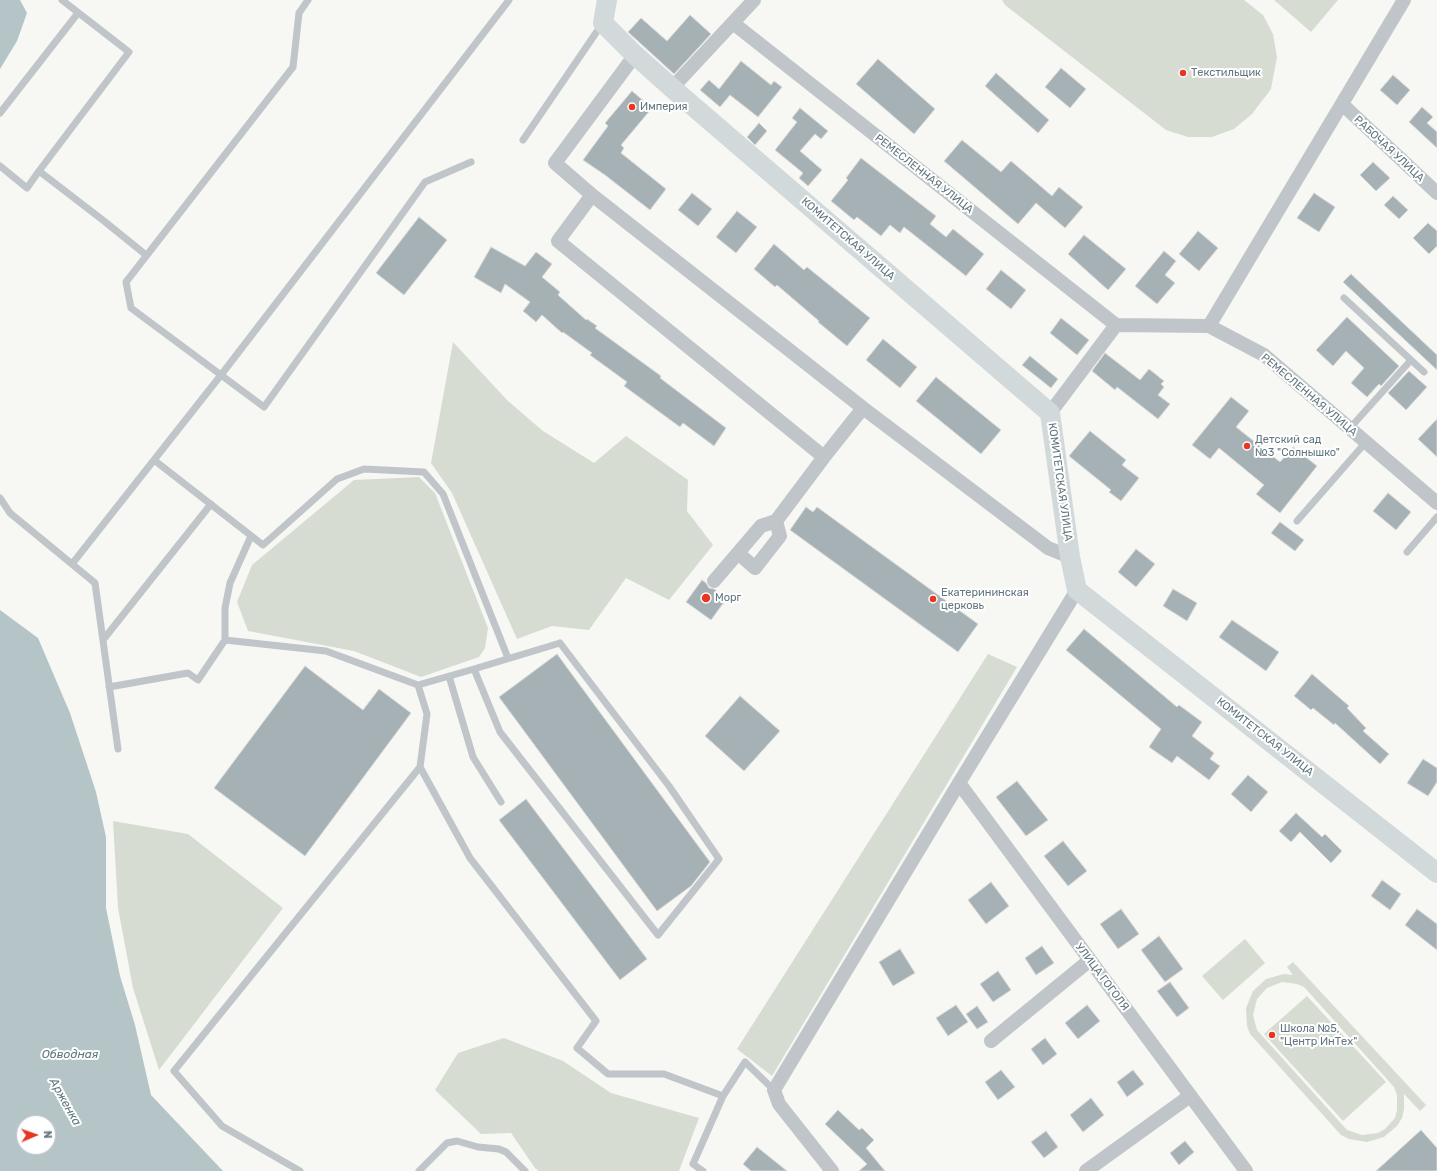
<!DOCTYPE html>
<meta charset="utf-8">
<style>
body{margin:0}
#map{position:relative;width:1437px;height:1171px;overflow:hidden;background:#f7f7f4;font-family:Rubik,sans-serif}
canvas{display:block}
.north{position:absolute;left:16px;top:1115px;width:40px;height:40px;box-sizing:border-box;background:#fff;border:1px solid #c0c8cc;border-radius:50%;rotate:88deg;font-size:11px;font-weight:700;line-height:16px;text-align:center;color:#61767f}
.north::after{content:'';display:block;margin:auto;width:14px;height:18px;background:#e73723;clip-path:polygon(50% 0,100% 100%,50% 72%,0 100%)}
</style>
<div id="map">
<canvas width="1437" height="1171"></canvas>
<div class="north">N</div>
</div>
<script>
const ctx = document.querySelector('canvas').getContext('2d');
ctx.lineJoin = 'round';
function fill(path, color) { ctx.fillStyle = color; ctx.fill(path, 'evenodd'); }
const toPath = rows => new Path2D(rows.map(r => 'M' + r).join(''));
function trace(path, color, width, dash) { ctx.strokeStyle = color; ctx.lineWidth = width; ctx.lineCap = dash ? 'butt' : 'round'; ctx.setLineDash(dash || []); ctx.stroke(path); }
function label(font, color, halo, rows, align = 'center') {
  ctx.font = font + ' Rubik,sans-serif'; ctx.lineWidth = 4; ctx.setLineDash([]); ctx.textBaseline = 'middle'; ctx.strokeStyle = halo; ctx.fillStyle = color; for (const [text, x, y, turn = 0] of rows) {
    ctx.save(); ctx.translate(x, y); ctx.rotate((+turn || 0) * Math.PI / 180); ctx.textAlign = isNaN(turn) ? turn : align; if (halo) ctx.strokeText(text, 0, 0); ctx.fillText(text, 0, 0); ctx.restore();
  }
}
const green = toPath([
 [1002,0,1244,0,1263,15,1273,34,1277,57,1271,89,1252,114,1234,129,1212,137,1188,137,1166,130,1005,5],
 [1274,0,1338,0,1311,32],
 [453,342,508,401,543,431,594,463,626,436,688,480,687,511,713,545,669,600,626,578,589,630,552,626,517,639,452,493,431,463],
 [419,477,435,493,488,628,485,648,479,657,421,677,354,651,248,631,237,602,252,565,354,480],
 [988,654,1017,667,772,1076,737,1049],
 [113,821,188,834,283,908,159,1070,133,988,118,908],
 [1245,939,1265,963,1223,1000,1222,999,1202,976],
 [1293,962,1426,1105,1420,1111,1404,1094,1404,1109,1402,1118,1397,1126,1384,1137,1367,1142,1349,1139,1341,1135,1250,1034,1247,1026,1246,1008,1253,991,1266,979,1284,974,1293,975,1287,967],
 [1282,982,1297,984,1304,987,1394,1087,1397,1095,1397,1110,1395,1118,1385,1129,1378,1133,1362,1135,1347,1130,1257,1030,1253,1015,1257,999,1267,988],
 [1307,996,1386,1082,1343,1121,1264,1034],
 [504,1038,563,1061,611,1093,699,1118,679,1171,539,1171,535,1168,511,1133,481,1134,435,1090,458,1053]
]);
const water = toPath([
 [0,0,20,0,27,13,17,41,0,69],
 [0,610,38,638,70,713,96,792,106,837,106,908,120,976,135,1025,151,1095,223,1171,0,1171],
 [24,1123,48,1123,48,1147,24,1147]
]);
const building = toPath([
 [690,15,711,34,674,74,628,32,641,18,667,41,690,15],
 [878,59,935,109,914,134,856,84,878,59],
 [741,61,771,85,774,81,782,87,758,117,730,95,720,107,700,90,709,80,719,89,741,61],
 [1061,68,1086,89,1070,108,1045,87,1061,68],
 [996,73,1049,120,1038,133,985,86,996,73],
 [1393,75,1410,90,1397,105,1380,90,1393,75],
 [632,91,652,108,621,145,624,148,621,153,666,189,650,210,605,175,583,160,608,126,605,123,632,91],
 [1422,107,1433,117,1427,123,1437,132,1437,148,1409,122,1422,107],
 [800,108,828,131,821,139,815,134,800,151,822,170,808,186,799,178,803,173,775,150,797,122,792,118,800,108],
 [759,123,767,131,755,145,747,137,759,123],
 [962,140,1001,172,1011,161,1052,196,1059,187,1083,207,1065,228,1036,203,1018,224,944,161,962,140],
 [861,158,936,216,930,224,946,237,953,229,984,254,966,276,904,227,900,233,890,225,881,236,857,217,854,220,831,201,848,180,846,178,861,158],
 [1373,162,1390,178,1376,191,1360,175,1373,162],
 [692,193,712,209,698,226,678,210,692,193],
 [1314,193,1335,207,1319,232,1297,218,1314,193],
 [1393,196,1408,210,1399,219,1384,205,1393,196],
 [737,211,757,227,736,253,716,237,737,211],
 [419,217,447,240,404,295,376,273,419,217],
 [1428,223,1437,231,1437,246,1429,254,1413,238,1428,223],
 [1198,231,1218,248,1199,271,1179,254,1198,231],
 [1084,235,1126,269,1108,290,1068,254,1084,235],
 [774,244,804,270,807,267,870,318,847,346,818,322,819,321,777,285,775,287,754,269,774,244],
 [491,247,525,266,536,252,552,264,542,277,560,292,558,295,586,320,587,319,597,326,595,328,661,376,660,378,726,428,714,446,683,423,680,427,624,386,627,382,590,355,592,353,563,332,562,333,542,315,536,322,523,311,530,302,505,284,501,293,474,277,491,247],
 [1164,251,1176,261,1165,275,1175,283,1157,304,1135,286,1164,251],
 [1001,270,1026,290,1011,309,986,289,1001,270],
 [1351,274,1437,355,1437,370,1343,282,1351,274],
 [1347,317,1399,366,1381,386,1379,384,1367,397,1351,383,1364,368,1346,351,1333,366,1316,350,1347,317],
 [1061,318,1089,340,1077,355,1050,333,1061,318],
 [883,339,917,367,900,388,866,360,883,339],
 [1105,353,1140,380,1149,369,1164,381,1161,384,1164,387,1158,395,1170,404,1158,419,1117,387,1115,390,1092,371,1105,353],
 [1030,356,1058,379,1051,388,1022,365,1030,356],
 [1409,371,1427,387,1406,410,1388,393,1409,371],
 [936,377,1001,430,981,454,916,401,936,377],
 [1231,397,1249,411,1236,427,1280,462,1293,447,1317,466,1280,513,1256,494,1264,485,1219,448,1210,459,1192,445,1231,397],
 [1437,419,1437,457,1418,439,1437,419],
 [1090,431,1126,460,1122,465,1139,478,1121,501,1109,492,1111,490,1069,456,1090,431],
 [1388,493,1411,512,1396,530,1373,511,1388,493],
 [806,507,813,512,817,507,978,624,958,652,790,530,806,507],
 [1280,522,1304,540,1295,551,1271,533,1280,522],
 [1136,549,1155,564,1136,587,1118,572,1136,549],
 [702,580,706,583,709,588,714,589,727,598,711,620,686,602,702,580],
 [1173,589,1197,603,1187,621,1163,606,1173,589],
 [1232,620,1279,652,1266,671,1219,637,1232,620],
 [1084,629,1177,707,1179,705,1202,722,1192,736,1214,753,1210,759,1220,766,1209,780,1177,756,1172,763,1149,747,1161,729,1066,650,1084,629],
 [557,654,710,862,691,886,657,911,499,697,557,654],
 [305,666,363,710,379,689,411,713,305,856,214,788,305,666],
 [1312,674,1349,706,1347,708,1366,728,1363,731,1389,754,1380,764,1335,723,1334,725,1313,708,1311,710,1294,696,1312,674],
 [740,696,780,731,744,771,705,736,740,696],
 [1423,759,1437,768,1437,782,1428,796,1407,783,1423,759],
 [1248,775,1268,792,1251,812,1231,794,1248,775],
 [1017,781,1048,820,1026,836,996,797,1017,781],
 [526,799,647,959,620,980,499,820,526,799],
 [1296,813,1322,837,1325,834,1342,851,1331,863,1300,832,1291,842,1279,831,1296,813],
 [1063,841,1087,871,1068,886,1044,856,1063,841],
 [1382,880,1401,894,1390,910,1371,896,1382,880],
 [991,882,1009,906,986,924,968,900,991,882],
 [1121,909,1139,934,1118,949,1100,924,1121,909],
 [1417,909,1437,924,1437,950,1405,925,1417,909],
 [1159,936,1183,969,1165,982,1141,950,1159,936],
 [1042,946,1054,963,1036,975,1025,958,1042,946],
 [900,949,915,973,893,986,879,962,900,949],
 [998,971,1011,990,993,1002,980,984,998,971],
 [1170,982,1189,1008,1177,1017,1157,991,1170,982],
 [956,1005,968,1022,948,1036,936,1018,956,1005],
 [1087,1005,1100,1021,1078,1039,1065,1023,1087,1005],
 [977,1006,988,1022,977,1029,966,1014,977,1006],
 [1045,1038,1057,1054,1043,1065,1031,1049,1045,1038],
 [1001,1070,1015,1087,998,1100,985,1082,1001,1070],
 [1133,1070,1144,1084,1127,1097,1117,1082,1133,1070],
 [1091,1098,1104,1115,1083,1132,1070,1115,1091,1098],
 [838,1110,859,1130,862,1128,874,1140,866,1148,885,1171,859,1171,867,1164,825,1124,838,1110],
 [1421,1130,1437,1148,1437,1171,1376,1171,1421,1130],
 [1046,1131,1058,1147,1044,1158,1031,1142,1046,1131],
 [1185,1141,1194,1152,1179,1165,1170,1153,1185,1141],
 [757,1147,787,1171,751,1171,743,1164,757,1147]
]);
const lane = toPath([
 [62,0,129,52,39,171,104,221,146,255],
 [308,0,299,13,293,67,126,282,131,308,264,407,425,182,471,162],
 [0,113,78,13],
 [523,140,602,24],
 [0,166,27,188,39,171],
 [1344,298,1411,360,1350,428],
 [1411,360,1424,372],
 [154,460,263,545,337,479,364,469,424,472,443,494,508,658],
 [0,498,10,513,95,583,118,749],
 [1297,521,1366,442],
 [251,536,230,583,225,608,225,640,326,651,418,685,474,669],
 [1407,552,1437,517],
 [72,564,221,375,509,0],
 [103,640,211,504],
 [560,643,669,786,719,859,658,935,500,732,474,669,560,643],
 [449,676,473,757,501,802],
 [418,685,427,714,420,767,470,858,596,1021,577,1048,608,1074,664,1074,723,1096,745,1062,774,1090],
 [109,687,188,673,198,680,225,640],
 [300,1171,222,1126,174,1071,420,767],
 [419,1171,447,1143,457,1141,478,1147,499,1149,506,1152,525,1171],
 [703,1171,693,1164,723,1096]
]);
const street = toPath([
 [733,23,1116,325],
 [672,88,754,0],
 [1342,104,1437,193],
 [592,195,863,408,824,457,558,241,592,195,555,163,635,55],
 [1209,326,1404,0],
 [863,408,1048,548,1070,557],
 [1050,413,1116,325,1209,326,1264,355,1437,503],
 [738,553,755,568,780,536,776,521],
 [714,581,761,526,776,521,824,457],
 [959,783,1246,1171],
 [991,1041,1090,960],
 [832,1171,779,1104,774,1090,959,783,1077,590],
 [1086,1171,1190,1096]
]);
const secondary = toPath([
 [607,0,603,23,635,55,672,88,1050,413,1070,557,1077,590,1437,873]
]);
const markers = [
 [1183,73,4,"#e73723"],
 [632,107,4,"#e73723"],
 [1247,446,4,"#e73723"],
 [706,598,5,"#e73723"],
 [933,599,4,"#e73723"],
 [1272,1035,4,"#e73723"]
];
const poiNames = [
 ["Текстильщик",1191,73],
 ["Империя",640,107],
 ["Детский сад",1255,440],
 ["№3 \"Солнышко\"",1255,453],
 ["Екатерининская",941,593],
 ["церковь",941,606],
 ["Морг",715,598],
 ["Школа №5,",1280,1029],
 ["\"Центр ИнТех\"",1280,1042]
];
const streetNames = [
 ["РАБОЧАЯ УЛИЦА",1389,149,43],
 ["РЕМЕСЛЕННАЯ УЛИЦА",924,174,38],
 ["КОМИТЕТСКАЯ УЛИЦА",848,239,41],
 ["РЕМЕСЛЕННАЯ УЛИЦА",1309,395,40],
 ["КОМИТЕТСКАЯ УЛИЦА",1060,482,82],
 ["КОМИТЕТСКАЯ УЛИЦА",1265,737,38],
 ["УЛИЦА ГОГОЛЯ",1102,977,53]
];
const waterNames = [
 ["Обводная",70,1055],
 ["Арженка",65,1102,61]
];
fill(green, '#d7dcd3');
fill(water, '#b5c5c7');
fill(building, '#a6b1b5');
trace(building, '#d8d8d6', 1);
trace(lane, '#bfc5c8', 7);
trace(street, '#bfc5c8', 14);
trace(secondary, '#d2d9db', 20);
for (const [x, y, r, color] of markers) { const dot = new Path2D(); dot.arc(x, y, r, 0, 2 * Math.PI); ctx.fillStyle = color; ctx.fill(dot); trace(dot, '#fff', 1.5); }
label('11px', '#61767f', '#fff', poiNames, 'left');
label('11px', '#61767f', '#fff', streetNames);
label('italic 12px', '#5c767b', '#fff', waterNames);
</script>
